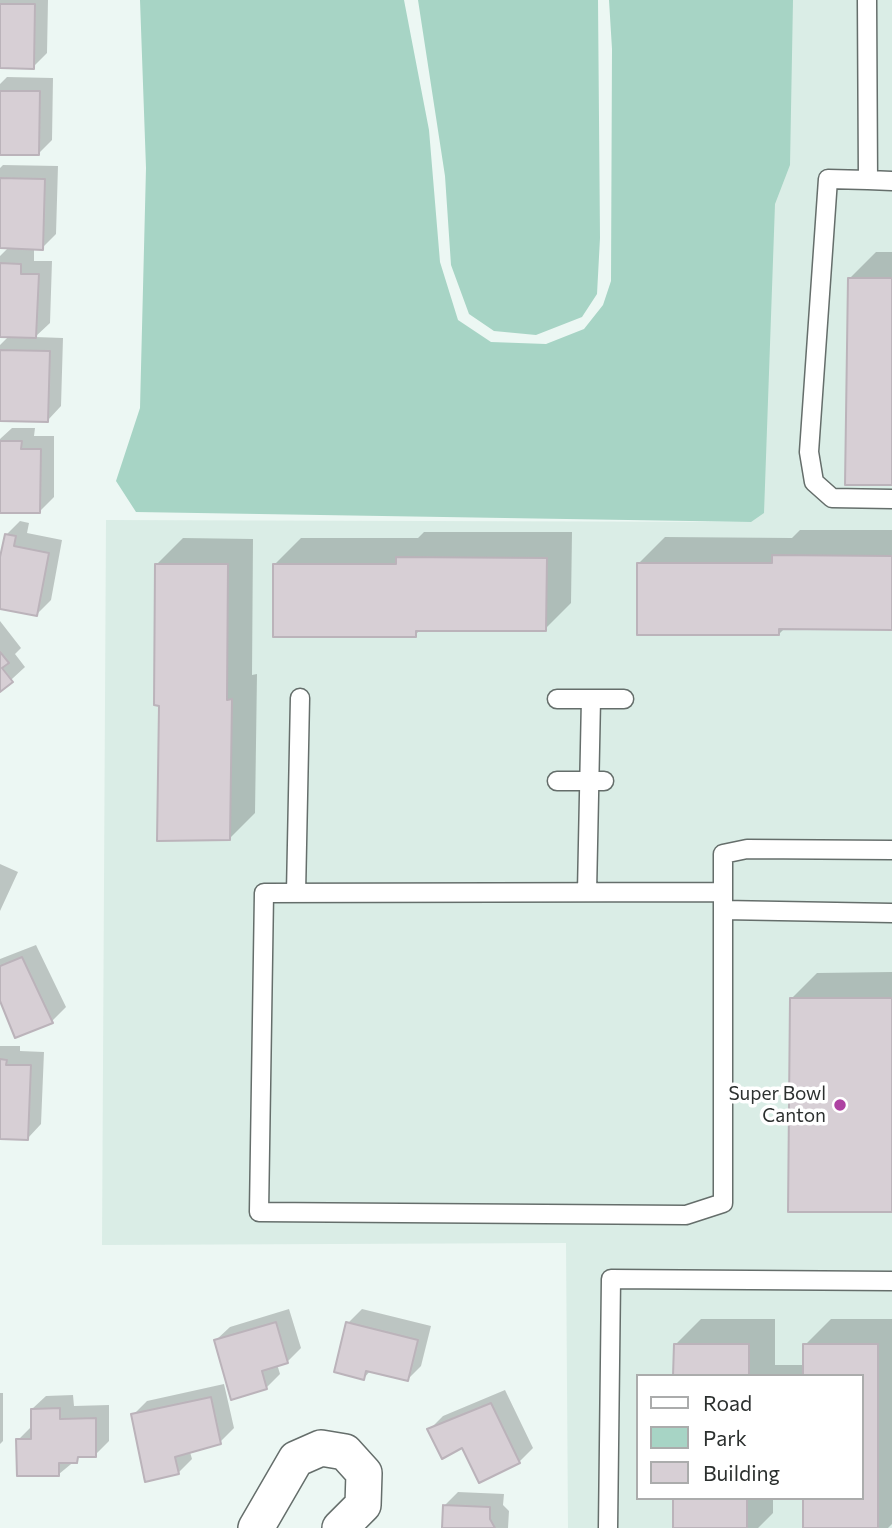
<!DOCTYPE html>
<style>
body{margin:0}
#map{position:relative;width:892px;height:1528px;overflow:hidden;background:#ecf7f3;font-family:Commissioner,sans-serif}
canvas{display:block}
.legend{position:absolute;left:636px;top:1374px;width:228px;height:126px;box-sizing:border-box;background:#fff;border:2px solid #abacac;margin:0;padding:9px 12px;list-style:none;font-size:21px;color:#2c302f}
.legend li{display:flex;align-items:center;gap:14px;height:35px}
.legend b{width:35px;border:2px solid #abacac}
</style>
<div id="map">
<canvas width="892" height="1528"></canvas>
<ul class="legend">
<li><b style="height:9px;background:#fff"></b>Road</li>
<li><b style="height:19px;background:#a7d4c5"></b>Park</li>
<li><b style="height:19px;background:#d7cfd5"></b>Building</li>
</ul>
</div>
<script>
const ctx = document.querySelector('canvas').getContext('2d');
ctx.lineJoin = 'round';
function fill(path, color) { ctx.fillStyle = color; ctx.fill(path, 'evenodd'); }
const toPath = rows => new Path2D(rows.map(r => 'M' + r).join(''));
function trace(path, color, width, dash) { ctx.strokeStyle = color; ctx.lineWidth = width; ctx.lineCap = dash ? 'butt' : 'round'; ctx.setLineDash(dash || []); ctx.stroke(path); }
function label(font, color, halo, rows, align = 'center') {
  ctx.font = font + ' Commissioner,sans-serif'; ctx.lineWidth = 7; ctx.setLineDash([]); ctx.textBaseline = 'middle'; ctx.strokeStyle = halo; ctx.fillStyle = color; for (const [text, x, y, turn = 0] of rows) {
    ctx.save(); ctx.translate(x, y); ctx.rotate((+turn || 0) * Math.PI / 180); ctx.textAlign = isNaN(turn) ? turn : align; if (halo) ctx.strokeText(text, 0, 0); ctx.fillText(text, 0, 0); ctx.restore();
  }
}
const built = toPath([
 [793,0,892,0,892,1528,568,1528,566,1243,102,1245,106,520,751,522,761,214],
 [638,1376,862,1376,862,1498,638,1498]
]);
const green = toPath([
 [140,0,404,0,429,130,440,262,458,320,491,342,546,344,584,329,603,305,611,281,612,49,609,0,793,0,790,165,775,204,764,513,751,522,136,512,116,481,140,408,146,168],
 [418,0,598,0,600,238,597,294,582,317,536,335,494,331,469,314,451,265,445,176]
]);
const shadow = toPath([
 [0,0,48,0,47,53,33,67,0,66],
 [7,77,53,78,52,140,38,154,0,153,0,84],
 [3,165,58,166,56,234,42,248,34,248,34,261,52,261,50,323,35,337,63,338,61,406,48,420,0,379,0,345,10,335,0,335,0,256,9,247,0,247,0,168],
 [876,252,892,252,892,484,850,278],
 [12,428,35,428,34,436,54,436,54,497,40,511,0,511,0,439],
 [20,521,29,523,27,533,62,540,51,600,37,614,0,607,0,566,6,535],
 [800,530,892,530,892,628,785,628,779,634,639,563,665,537,792,538],
 [424,532,572,532,571,603,545,629,421,629,415,635,275,564,301,538,418,538],
 [183,538,253,539,252,675,257,674,255,813,229,839,161,704,157,564],
 [0,621,21,648,15,654,25,667,0,690],
 [0,864,18,872,0,911],
 [36,945,66,1007,52,1021,0,996,0,959],
 [892,972,892,1210,791,999,817,973],
 [0,1046,20,1046,20,1051,44,1052,41,1124,28,1138,0,1137],
 [289,1309,301,1348,287,1362,277,1364,280,1374,266,1388,216,1340,230,1327],
 [362,1309,431,1326,421,1366,407,1380,371,1370,364,1378,348,1323],
 [701,1319,775,1319,775,1365,805,1365,805,1345,831,1319,892,1319,892,1524,888,1528,805,1528,862,1498,862,1376,675,1376,675,1345],
 [224,1384,234,1428,220,1442,190,1452,192,1459,178,1473,133,1415,147,1401],
 [505,1390,533,1448,519,1462,463,1446,430,1429,443,1416],
 [0,1393,3,1393,3,1441,0,1444],
 [73,1395,74,1406,109,1405,109,1441,95,1455,82,1455,59,1474,18,1440,33,1425,32,1409,46,1396],
 [458,1492,504,1494,503,1505,509,1511,508,1528,444,1528,444,1506],
 [675,1498,773,1498,773,1513,758,1528,675,1528]
]);
const building = toPath([
 [0,4,35,4,34,69,0,68,0,4],
 [0,91,40,91,39,155,0,155,0,91],
 [0,178,45,179,43,250,0,248,0,178],
 [0,263,21,264,21,274,39,274,36,338,0,337,0,263],
 [848,278,892,278,892,485,845,485,848,278],
 [0,350,50,351,48,422,0,421,0,350],
 [0,441,22,441,21,449,41,449,40,513,0,513,0,441],
 [5,534,16,536,14,546,49,553,37,616,0,609,0,557,5,534],
 [772,555,892,556,892,630,779,629,779,635,637,635,637,563,772,563,772,555],
 [396,557,547,558,546,631,416,631,416,637,273,637,273,564,396,564,396,557],
 [155,564,228,564,227,700,232,699,230,840,157,841,159,706,154,705,155,564],
 [0,652,9,663,2,668,13,682,0,692,0,652],
 [22,957,53,1023,15,1038,0,1001,0,966,22,957],
 [790,998,892,998,892,1212,788,1212,790,998],
 [0,1059,7,1060,6,1065,31,1065,28,1140,0,1139,0,1059],
 [276,1322,288,1363,262,1371,267,1389,231,1400,214,1340,276,1322],
 [346,1322,418,1340,408,1381,366,1371,364,1380,334,1372,346,1322],
 [674,1344,749,1344,749,1376,673,1376,674,1344],
 [803,1344,878,1344,878,1528,803,1528,803,1498,862,1498,862,1376,803,1376,803,1344],
 [211,1397,221,1444,175,1457,179,1474,145,1482,131,1414,211,1397],
 [491,1403,520,1463,479,1483,462,1448,442,1459,427,1429,491,1403],
 [60,1408,60,1419,96,1418,96,1457,78,1457,77,1463,59,1463,59,1476,17,1476,16,1439,31,1439,31,1409,60,1408],
 [673,1498,747,1498,747,1528,673,1528,673,1498],
 [443,1505,490,1507,490,1519,495,1528,442,1528,443,1505]
]);
const lane = toPath([
 [867,0,868,180,892,181],
 [868,180,828,179,809,452,814,482,832,498,892,499],
 [557,699,624,699],
 [557,781,604,781],
 [587,892,591,699],
 [723,892,264,893,259,1212,686,1215,723,1203,723,854,747,849,892,850],
 [296,893,300,698],
 [723,910,892,913],
 [608,1528,611,1279,892,1281]
]);
const street = toPath([
 [256,1528,296,1459,321,1448,345,1452,364,1473,363,1505,340,1528]
]);
const markers = [
 [840,1105,7,"#ae42a2"]
];
const poiNames = [
 ["Super Bowl",826,1094],
 ["Canton",826,1116]
];
fill(built, '#daede6');
fill(green, '#a7d4c5');
fill(shadow, '#0003');
fill(building, '#d7cfd5');
trace(building, '#bbb3ba', 2);
trace(lane, '#656e6b', 21);
trace(street, '#656e6b', 38);
trace(lane, '#fff', 18);
trace(street, '#fff', 35);
for (const [x, y, r, color] of markers) { const dot = new Path2D(); dot.arc(x, y, r, 0, 2 * Math.PI); ctx.fillStyle = color; ctx.fill(dot); trace(dot, '#fff', 2.5); }
label('19px', '#2c302f', '#fff', poiNames, 'right');
</script>
